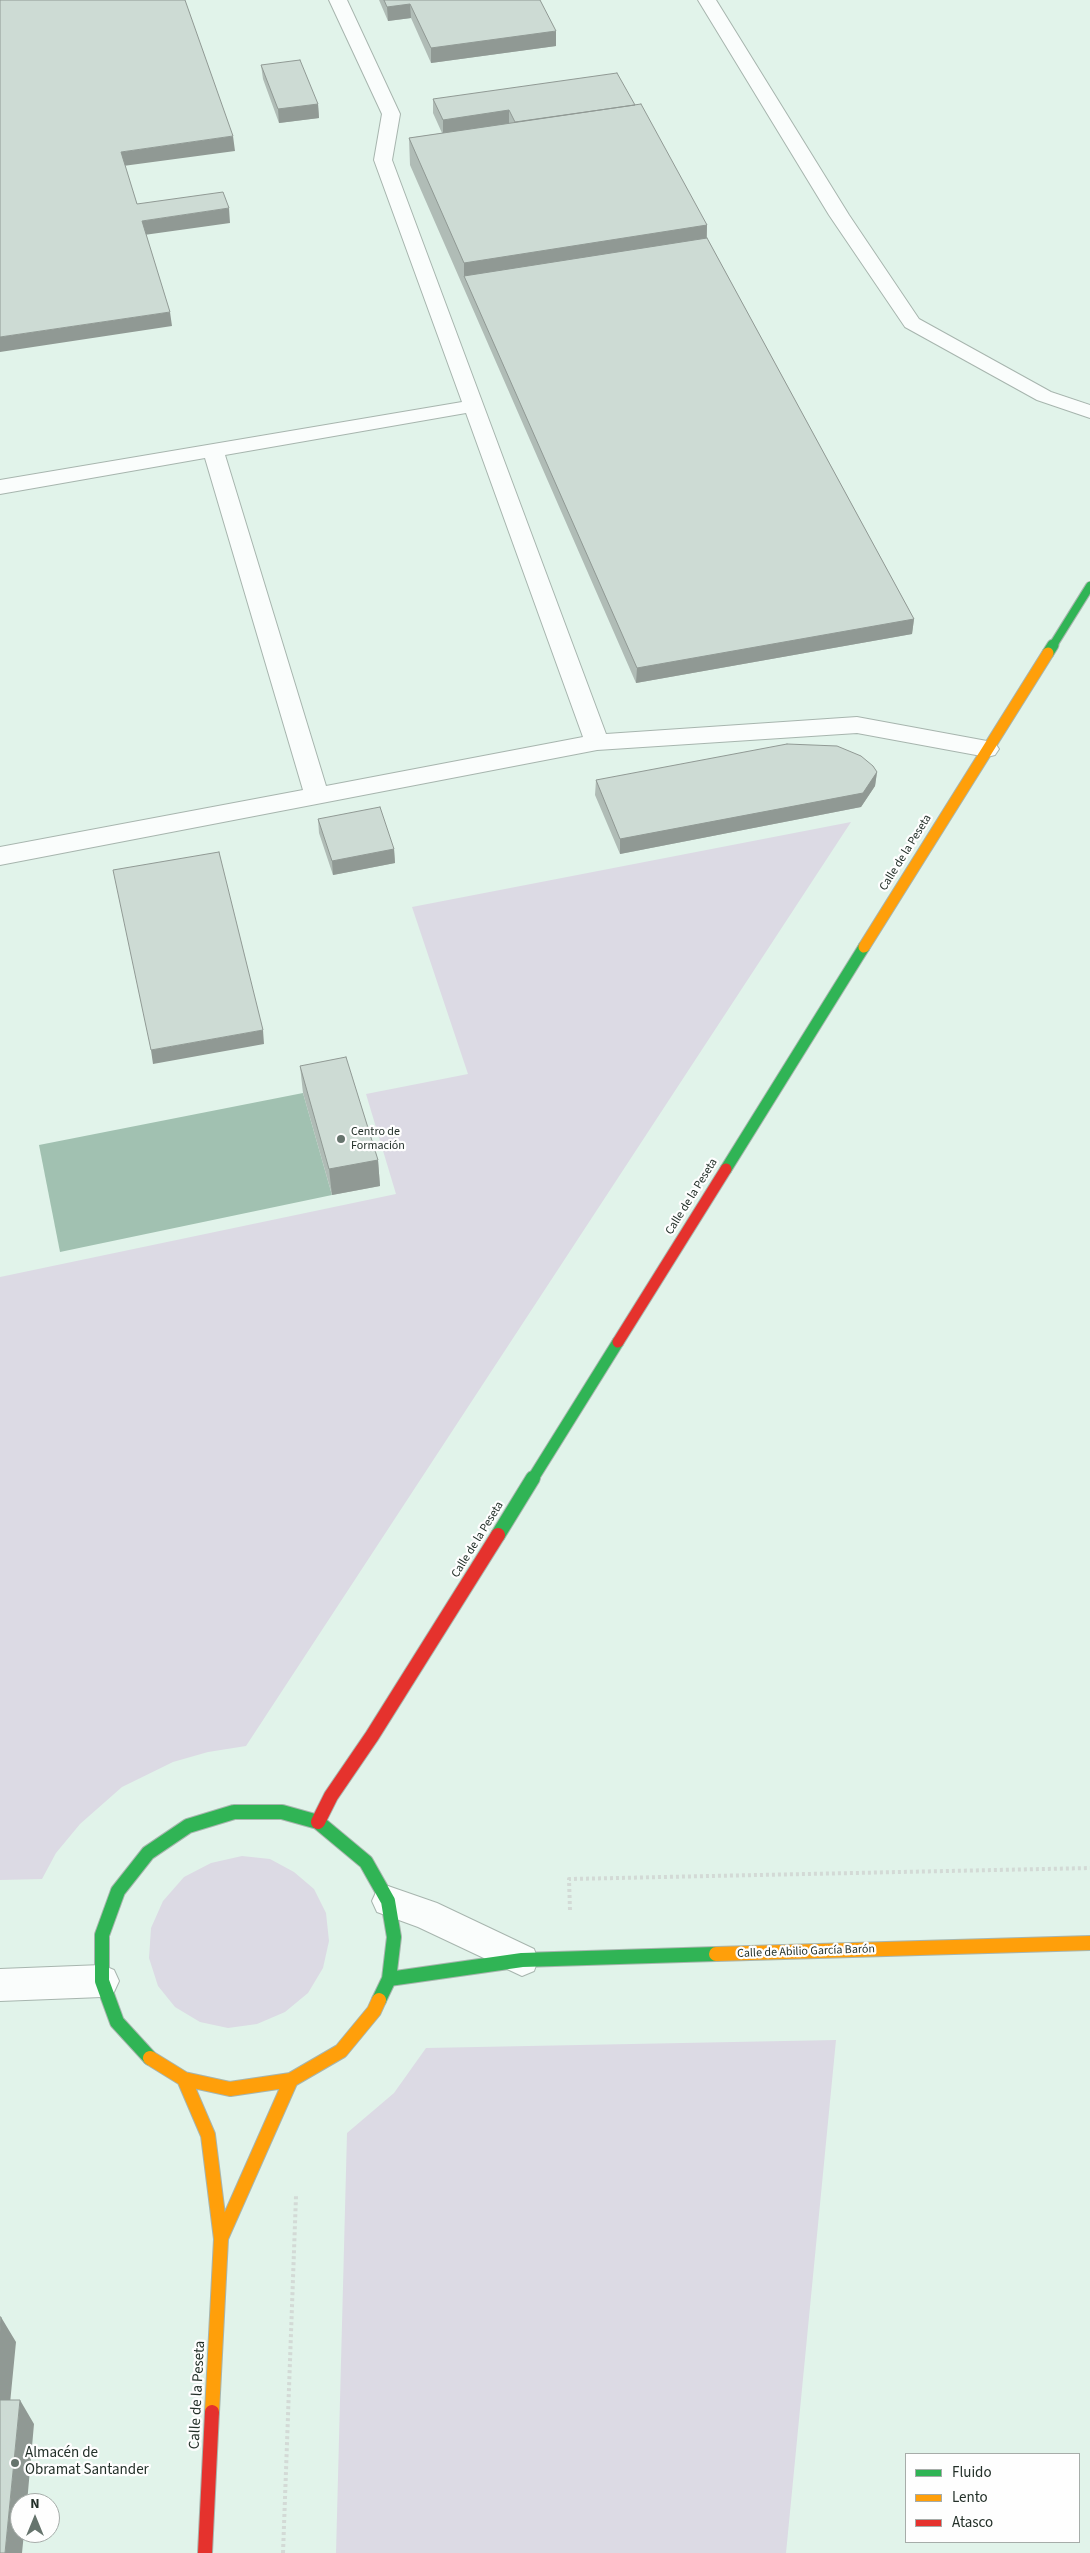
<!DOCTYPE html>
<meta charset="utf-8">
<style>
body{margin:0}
#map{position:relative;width:1090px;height:2553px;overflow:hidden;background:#e1f3ea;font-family:"Source Sans 3",sans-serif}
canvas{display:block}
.legend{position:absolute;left:905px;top:2453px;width:175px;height:90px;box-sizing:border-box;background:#fefefe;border:1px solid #a6aca9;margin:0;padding:6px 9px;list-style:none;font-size:15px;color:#233029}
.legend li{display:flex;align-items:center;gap:10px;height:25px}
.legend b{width:25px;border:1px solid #a6aca9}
.north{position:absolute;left:10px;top:2493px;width:50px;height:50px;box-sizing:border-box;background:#fefefe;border:1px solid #a6aca9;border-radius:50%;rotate:0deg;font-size:14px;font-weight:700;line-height:20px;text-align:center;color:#233029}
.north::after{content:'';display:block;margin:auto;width:18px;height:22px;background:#66746d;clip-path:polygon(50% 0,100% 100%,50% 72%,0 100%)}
</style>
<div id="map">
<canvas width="1090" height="2553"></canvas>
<ul class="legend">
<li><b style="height:6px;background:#30b455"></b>Fluido</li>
<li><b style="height:6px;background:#ff9f0a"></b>Lento</li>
<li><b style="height:6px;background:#e5322d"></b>Atasco</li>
</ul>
<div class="north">N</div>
</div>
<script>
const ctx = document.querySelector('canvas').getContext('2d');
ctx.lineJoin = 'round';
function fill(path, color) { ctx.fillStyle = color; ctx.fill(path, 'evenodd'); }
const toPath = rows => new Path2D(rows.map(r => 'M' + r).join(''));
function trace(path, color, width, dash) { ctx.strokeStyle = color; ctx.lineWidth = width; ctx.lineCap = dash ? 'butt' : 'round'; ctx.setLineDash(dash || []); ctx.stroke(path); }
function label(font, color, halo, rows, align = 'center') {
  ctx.font = font + ' "Source Sans 3",sans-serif'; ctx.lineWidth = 4.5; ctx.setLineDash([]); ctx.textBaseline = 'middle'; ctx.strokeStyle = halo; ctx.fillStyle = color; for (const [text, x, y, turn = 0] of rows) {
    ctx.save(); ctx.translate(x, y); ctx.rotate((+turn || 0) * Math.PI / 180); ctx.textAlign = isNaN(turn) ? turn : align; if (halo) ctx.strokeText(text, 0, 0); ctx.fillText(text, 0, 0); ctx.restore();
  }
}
const green = toPath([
 [851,822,246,1746,208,1752,173,1762,122,1787,80,1824,56,1853,42,1879,0,1880,0,1277,396,1194,366,1094,468,1074,412,907],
 [242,1856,270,1859,294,1872,314,1889,326,1913,329,1941,323,1968,308,1993,285,2012,257,2024,228,2028,200,2022,175,2007,158,1986,149,1958,151,1928,163,1901,184,1877,211,1863],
 [836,2040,786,2553,336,2553,347,2133,394,2093,426,2048]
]);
const water = toPath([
 [303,1093,332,1195,60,1252,39,1145]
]);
const path = toPath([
 [570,1910,569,1879,1090,1868],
 [283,2553,296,2196]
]);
const lane = toPath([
 [329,0,347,0,400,114,392,160,606,734,857,717,987,741,995,743,999,749,995,755,987,757,857,733,597,750,0,865,0,847,303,790,205,458,0,494,0,480,462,402,374,160,382,114,329,0],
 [466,413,583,737,326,786,225,455,466,413],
 [698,0,716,0,849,215,919,319,1051,392,1090,405,1090,418,1037,400,905,327,829,215,698,0]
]);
const street = toPath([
 [388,1886,437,1903,534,1949,538,1960,534,1971,522,1976,418,1927,377,1912,372,1901,377,1890,388,1886],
 [102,1965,114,1970,119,1981,114,1992,102,1997,0,2001,0,1969,102,1965]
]);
const fastFar2 = toPath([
 [1052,647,1090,586]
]);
const fastFar1 = toPath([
 [1048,653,1053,645],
 [726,1169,864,947],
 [532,1480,618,1342]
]);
const fast = toPath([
 [498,1535,533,1478],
 [234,1812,282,1812,318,1822,366,1862,388,1901,394,1937,389,1979,379,2000],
 [389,1979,522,1960,716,1954],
 [150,2058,117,2022,102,1981,102,1935,118,1891,148,1853,188,1826,234,1812]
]);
const slowFar1 = toPath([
 [864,947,1048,653]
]);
const slow = toPath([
 [716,1954,1090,1943],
 [150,2058,184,2079,230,2089,291,2080,341,2051,374,2011,379,2000],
 [184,2079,208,2135,221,2239,212,2412],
 [221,2238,291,2080]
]);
const jamFar1 = toPath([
 [618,1342,726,1169]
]);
const jam = toPath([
 [318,1822,331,1796,372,1736,498,1535],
 [205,2553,212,2412]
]);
const wall = toPath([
 [379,0,540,0,556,46,431,63,411,18,388,21],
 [261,65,318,104,319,118,279,123,263,79],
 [433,99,635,105,707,225,707,238,914,619,912,634,636,683,410,165,409,138,442,133,433,113],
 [877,772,875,786,861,807,620,854,595,795,596,780],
 [318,819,394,849,395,863,333,875,319,833],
 [300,1066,378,1160,380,1186,332,1195,303,1093]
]);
const shadedWall = toPath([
 [410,4,411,18,388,21,387,7],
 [556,31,556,46,431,63,431,48],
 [318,104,319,118,279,123,278,109],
 [509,110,509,125,443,134,443,120],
 [233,136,235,151,123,166,121,152],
 [229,208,230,223,144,235,142,221],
 [707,225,706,252,464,276,464,263],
 [170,312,172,326,0,352,0,337],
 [914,619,912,634,636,683,637,668],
 [877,772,875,786,861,807,620,854,620,839],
 [394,849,395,863,333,875,332,861],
 [263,1030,264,1044,153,1064,151,1050],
 [378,1160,380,1186,332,1195,329,1169],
 [1,2317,16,2342,8,2424,0,2411,0,2332],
 [20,2400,34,2424,27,2503,20,2503,20,2533,24,2533,22,2553,5,2553]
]);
const building = toPath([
 [0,0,185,0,233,136,121,152,137,204,223,192,229,208,142,221,170,312,0,337,0,0],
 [384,0,540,0,556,31,431,48,410,4,387,7,384,0],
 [300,60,318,104,278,109,261,65,300,60],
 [617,73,635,105,515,122,509,110,443,120,433,99,617,73],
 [641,104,707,225,464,263,409,138,641,104],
 [707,238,914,619,637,668,464,276,707,238],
 [787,744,837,746,861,756,873,766,877,772,863,793,620,839,596,780,787,744],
 [380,807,394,849,332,861,318,819,380,807],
 [219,852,263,1030,151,1050,113,870,219,852],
 [346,1057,378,1160,329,1169,300,1066,346,1057],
 [0,2317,1,2317,0,2332,0,2317],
 [0,2400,20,2400,5,2553,0,2553,0,2400]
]);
const markers = [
 [341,1139,5,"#66746d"],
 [15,2463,5,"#66746d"]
];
const streetNames = [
 ["Calle de la Peseta",906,853,-58],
 ["Calle de la Peseta",692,1197,-58],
 ["Calle de la Peseta",478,1540,-58],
 ["Calle de Abilio García Barón",806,1952,-2]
];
const poiNames = [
 ["Centro de",351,1132],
 ["Formación",351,1146]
];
const nearStreetnames = [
 ["Calle de la Peseta",198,2395,-87]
];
const nearPoinames = [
 ["Almacén de",25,2454],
 ["Obramat Santander",25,2471]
];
fill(green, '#dcdae4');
fill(water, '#a1c1b1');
trace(lane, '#a7b5ae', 2);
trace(street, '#a7b5ae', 2);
trace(fastFar2, '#a7b5ae', 10);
trace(fastFar1, '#a7b5ae', 13);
trace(fast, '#a7b5ae', 16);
trace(slowFar1, '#a7b5ae', 13);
trace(slow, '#a7b5ae', 16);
trace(jamFar1, '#a7b5ae', 13);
trace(jam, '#a7b5ae', 16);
trace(path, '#d3dad6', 4, [3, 3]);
fill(lane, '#fafdfc');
fill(street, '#fafdfc');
trace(fastFar2, '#30b455', 8);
trace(fastFar1, '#30b455', 11);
trace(fast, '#30b455', 14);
trace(slowFar1, '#ff9f0a', 11);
trace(slow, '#ff9f0a', 14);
trace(jamFar1, '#e5322d', 11);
trace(jam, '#e5322d', 14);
fill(wall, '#b0bcb6');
fill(shadedWall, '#909994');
fill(building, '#cddbd4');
trace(building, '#909994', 1);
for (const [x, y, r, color] of markers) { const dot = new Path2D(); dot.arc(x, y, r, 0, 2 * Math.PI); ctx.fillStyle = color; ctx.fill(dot); trace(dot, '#fefefe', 2); }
label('12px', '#233029', '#fefefe', streetNames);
label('12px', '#233029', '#fefefe', poiNames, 'left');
label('15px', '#233029', '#fefefe', nearStreetnames);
label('15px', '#233029', '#fefefe', nearPoinames, 'left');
</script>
